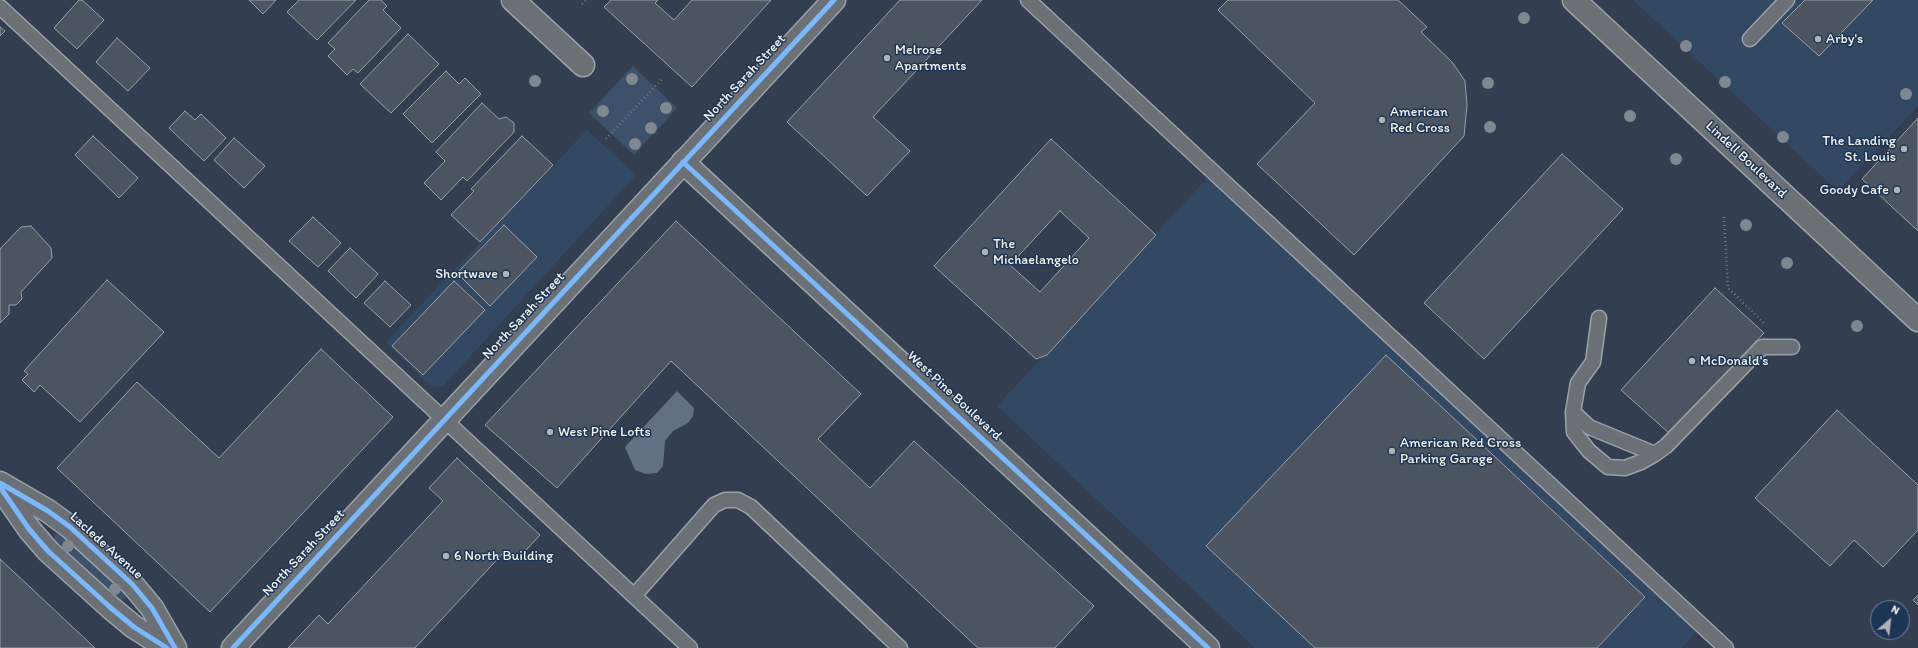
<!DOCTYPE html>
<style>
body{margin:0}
#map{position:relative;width:1918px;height:648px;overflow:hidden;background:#333f50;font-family:Itim,sans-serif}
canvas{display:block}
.north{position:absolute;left:1870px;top:600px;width:40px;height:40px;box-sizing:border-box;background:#1d3557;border:1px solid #738091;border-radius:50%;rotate:28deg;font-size:11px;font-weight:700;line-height:16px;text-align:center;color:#f4f1e8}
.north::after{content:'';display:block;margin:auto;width:14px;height:18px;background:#b0b3b3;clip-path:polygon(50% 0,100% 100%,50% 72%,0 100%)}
</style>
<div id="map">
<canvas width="1918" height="648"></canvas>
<div class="north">N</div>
</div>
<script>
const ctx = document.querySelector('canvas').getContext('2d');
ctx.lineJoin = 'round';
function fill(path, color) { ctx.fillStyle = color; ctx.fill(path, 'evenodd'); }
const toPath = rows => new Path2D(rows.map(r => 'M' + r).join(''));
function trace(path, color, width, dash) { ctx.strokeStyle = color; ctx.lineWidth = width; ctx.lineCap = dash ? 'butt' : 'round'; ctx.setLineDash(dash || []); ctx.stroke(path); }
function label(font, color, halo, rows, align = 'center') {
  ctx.font = font + ' Itim,sans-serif'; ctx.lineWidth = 3; ctx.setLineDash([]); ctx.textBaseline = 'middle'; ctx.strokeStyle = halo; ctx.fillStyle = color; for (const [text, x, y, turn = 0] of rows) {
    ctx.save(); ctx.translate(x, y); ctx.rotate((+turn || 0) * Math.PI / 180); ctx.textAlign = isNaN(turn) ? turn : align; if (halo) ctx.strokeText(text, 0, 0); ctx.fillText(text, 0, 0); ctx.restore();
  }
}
const built = toPath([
 [1633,0,1918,0,1918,106,1838,191],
 [587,130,636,175,444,385,436,387,426,382,386,342],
 [1209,176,1698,630,1682,648,1255,648,997,406]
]);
const green = toPath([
 [633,66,677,108,634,155,589,113],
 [60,532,64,532,127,594,125,599,117,601,53,542,55,534]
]);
const water = toPath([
 [677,391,694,408,693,416,688,423,673,431,665,441,663,466,657,473,646,474,635,470,625,447]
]);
const building = toPath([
 [79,0,82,0,104,20,77,49,54,28,79,0],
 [249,0,276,0,263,14,249,0],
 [299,0,356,0,317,40,287,12,299,0],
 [369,0,381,0,387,6,383,10,401,28,358,73,353,69,347,75,328,56,335,49,328,43,369,0],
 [611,0,658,0,655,3,674,20,692,0,771,0,692,87,604,7,611,0],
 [900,0,982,0,873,117,910,151,867,196,787,122,900,0],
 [1228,0,1398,0,1427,27,1421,32,1452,62,1465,81,1467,105,1464,136,1354,255,1257,164,1315,103,1218,10,1228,0],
 [1805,0,1873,0,1819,56,1782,23,1805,0],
 [0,27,5,31,0,36,0,27],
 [408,34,439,64,391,113,360,84,408,34],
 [117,38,150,68,128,91,96,62,117,38],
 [446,71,459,84,465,78,481,94,432,143,403,114,446,71],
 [482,103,499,119,506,117,514,123,514,132,467,181,463,177,441,200,424,183,445,161,436,152,482,103],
 [185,111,195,120,201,114,226,138,204,161,169,128,185,111],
 [1918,118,1918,231,1862,179,1918,118],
 [93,136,138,178,119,198,75,155,93,136],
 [522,136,553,165,480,242,451,215,474,191,471,189,522,136],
 [234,138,265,166,244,188,214,160,234,138],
 [1051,139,1156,235,1047,355,1036,359,934,266,1051,139],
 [1060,211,1089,238,1040,292,1010,265,1060,211],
 [1562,154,1623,209,1484,359,1424,303,1562,154],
 [313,217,341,243,318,267,289,241,313,217],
 [676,221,861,394,818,439,870,488,914,441,1094,606,1055,648,978,648,671,361,557,488,485,425,676,221],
 [504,225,537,257,490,306,457,273,504,225],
 [31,226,51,248,52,258,21,292,22,299,16,305,9,305,9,314,0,323,0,249,21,227,31,226],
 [350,248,378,274,356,298,328,271,350,248],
 [107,280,164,332,80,422,40,385,34,392,22,380,28,374,24,371,107,280],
 [385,281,411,305,390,327,364,303,385,281],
 [454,281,485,310,423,375,392,346,454,281],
 [1715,288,1764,333,1670,434,1621,390,1715,288],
 [321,349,393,417,210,612,57,468,137,382,219,458,321,349],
 [1386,355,1645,597,1597,648,1315,648,1206,546,1386,355],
 [1837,410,1918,485,1918,530,1883,567,1854,540,1830,566,1755,498,1837,410],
 [457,458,540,535,516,561,505,551,415,648,288,648,319,615,328,624,443,501,429,488,457,458],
 [0,559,95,648,0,648,0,559],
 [1918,595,1918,605,1913,600,1918,595]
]);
const path = toPath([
 [582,4,586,0],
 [606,139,663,78],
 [1724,217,1728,288,1766,325]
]);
const lane = toPath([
 [1028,0,1726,648],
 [0,7,690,648],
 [1750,39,1787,0],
 [1599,318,1593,362,1578,383,1573,412,1589,427,1655,454,1666,446,1762,347,1792,347],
 [1573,412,1574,432,1589,451,1608,467,1625,468,1641,462,1655,454],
 [634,596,714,505,725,500,738,500,751,507,900,648]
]);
const street = toPath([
 [513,0,583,65],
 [683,162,1208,648],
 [0,483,48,511,70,527,132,584,152,608,175,648],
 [0,487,29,529,48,551,111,608,134,627,167,648]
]);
const secondary = toPath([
 [1574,0,1918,320],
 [233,648,834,0]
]);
const cycleway = toPath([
 [683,162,1208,648],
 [0,483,48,511,70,527,132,584,152,608,175,648],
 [0,487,29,529,48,551,111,608,134,627,167,648],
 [233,648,834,0]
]);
const trees = [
 [1524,18],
 [1686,46],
 [632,79],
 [535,81],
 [1725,82],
 [1488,83],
 [1906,94],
 [666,108],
 [603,111],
 [1630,116],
 [1490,127],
 [651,128],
 [1783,137],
 [635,144],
 [1676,159],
 [1746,225],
 [1787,263],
 [1857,326],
 [68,546],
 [115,589]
];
const markers = [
 [1818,39,4,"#b0b3b3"],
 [887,58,4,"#b0b3b3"],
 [1382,120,4,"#b0b3b3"],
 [1904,149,4,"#b0b3b3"],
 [1897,190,4,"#b0b3b3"],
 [985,252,4,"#b0b3b3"],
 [506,274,4,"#b0b3b3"],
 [1692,361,4,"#b0b3b3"],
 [550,432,4,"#b0b3b3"],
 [1392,451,4,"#b0b3b3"],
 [446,556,4,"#b0b3b3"]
];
const poiNames = [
 ["Arby's",1826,39],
 ["Melrose",895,50],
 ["Apartments",895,66],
 ["American",1390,112],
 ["Red Cross",1390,128],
 ["The Landing",1896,141,"right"],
 ["St. Louis",1896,157,"right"],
 ["Goody Cafe",1889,190,"right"],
 ["The",993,244],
 ["Michaelangelo",993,260],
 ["Shortwave",498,274,"right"],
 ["McDonald's",1700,361],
 ["West Pine Lofts",558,432],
 ["American Red Cross",1400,443],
 ["Parking Garage",1400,459],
 ["6 North Building",454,556]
];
const streetNames = [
 ["North Sarah Street",745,78,-47],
 ["Lindell Boulevard",1746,160,43],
 ["North Sarah Street",524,316,-47],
 ["West Pine Boulevard",954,396,43],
 ["Laclede Avenue",106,546,42],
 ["North Sarah Street",304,553,-47]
];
fill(built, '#334863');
fill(green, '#3e516b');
fill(water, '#627083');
fill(building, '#4b5460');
trace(building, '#9ba0a6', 1);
trace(lane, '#9ba0a6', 17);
trace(street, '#9ba0a6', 25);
trace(secondary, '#9ba0a6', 25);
trace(path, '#72777f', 2.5, [1, 3]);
trace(lane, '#6b7077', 14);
trace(street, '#6b7077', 22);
trace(secondary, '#6b7077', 22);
trace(cycleway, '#7ab7fb', 5);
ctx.fillStyle = '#7f8790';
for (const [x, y] of trees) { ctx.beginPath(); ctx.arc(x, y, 6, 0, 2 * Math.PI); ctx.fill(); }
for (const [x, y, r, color] of markers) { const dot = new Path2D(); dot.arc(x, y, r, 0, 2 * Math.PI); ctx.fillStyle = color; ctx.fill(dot); trace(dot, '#1d3557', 1.5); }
label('14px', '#f4f1e8', '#1d3557', poiNames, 'left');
label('14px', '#f4f1e8', '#1d3557', streetNames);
</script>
